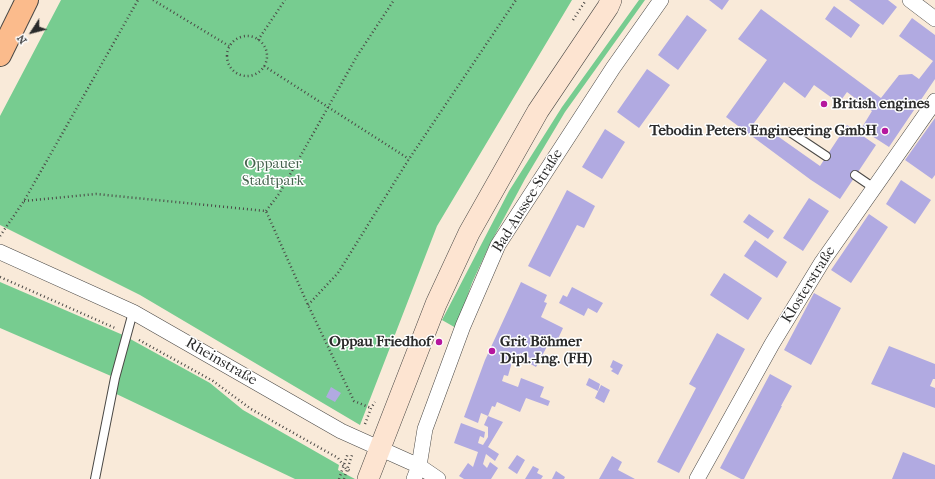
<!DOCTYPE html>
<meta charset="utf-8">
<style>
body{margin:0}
#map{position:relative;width:935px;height:479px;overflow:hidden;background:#f9ead9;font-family:"IM FELL French Canon",serif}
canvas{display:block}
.north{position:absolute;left:12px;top:12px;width:40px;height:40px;-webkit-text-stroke:3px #fff;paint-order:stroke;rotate:234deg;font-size:11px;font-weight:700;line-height:16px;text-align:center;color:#2b2b2b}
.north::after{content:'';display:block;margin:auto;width:14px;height:18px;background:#2b2b2b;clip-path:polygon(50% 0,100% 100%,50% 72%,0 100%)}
</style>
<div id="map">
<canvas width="935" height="479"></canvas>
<div class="north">N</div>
</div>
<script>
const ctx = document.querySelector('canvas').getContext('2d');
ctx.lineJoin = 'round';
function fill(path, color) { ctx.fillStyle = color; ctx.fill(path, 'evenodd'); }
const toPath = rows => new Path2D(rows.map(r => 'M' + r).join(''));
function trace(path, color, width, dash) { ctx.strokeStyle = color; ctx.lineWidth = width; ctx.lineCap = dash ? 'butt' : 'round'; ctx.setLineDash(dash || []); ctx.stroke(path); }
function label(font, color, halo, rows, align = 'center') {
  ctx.font = font + ' "IM FELL French Canon",serif'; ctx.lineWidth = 3; ctx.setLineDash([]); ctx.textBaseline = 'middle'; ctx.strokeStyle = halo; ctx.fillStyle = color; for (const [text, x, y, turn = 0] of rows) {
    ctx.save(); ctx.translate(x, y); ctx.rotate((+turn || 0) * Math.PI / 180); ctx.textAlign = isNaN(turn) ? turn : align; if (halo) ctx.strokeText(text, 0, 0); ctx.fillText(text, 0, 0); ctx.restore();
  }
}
const green = toPath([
 [61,0,572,0,437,226,360,425,140,295,0,225,0,116],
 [639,0,645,0,565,112,525,179,489,246,472,283,456,328,442,320,509,191,562,107],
 [0,282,123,335,210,383,243,410,339,465,338,470,355,479,295,479,108,390,111,376,0,328]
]);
const building = toPath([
 [709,0,729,0,722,10],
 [849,0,888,0,897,7,883,25],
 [834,6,860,25,851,38,825,19],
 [761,9,881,98,899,75,912,74,919,79,933,61,899,36,912,18,935,35,935,79,889,147,861,129,872,111,847,92,839,103,814,85,805,98,784,82,754,123,774,138,776,135,820,166,847,125,876,145,840,199,811,180,726,117,767,60,738,39],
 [687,15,707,30,678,70,658,55],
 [647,69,670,85,639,128,617,112],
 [935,118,935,175,932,179,905,160],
 [605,129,625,142,602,179,582,167],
 [901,180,931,200,915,224,886,204],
 [567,190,595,206,584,228,577,225,550,277,528,266],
 [809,198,829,211,803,251,783,238],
 [749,214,774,231,768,239,743,222],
 [869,214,888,227,851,283,831,270],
 [755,240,787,262,777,278,744,256],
 [724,273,762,298,748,320,710,295],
 [521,282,547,295,544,302,547,303,541,317,563,328,557,341,551,339,536,367,527,362,530,358,520,353,517,364,512,362,508,376,504,375,502,381,518,387,521,378,544,387,540,397,550,401,548,406,526,398,520,412,497,402,495,407,492,406,488,416,503,422,488,447,499,454,495,461,486,454,483,464,487,468,490,462,498,468,491,479,464,479,459,476,468,463,473,467,478,452,454,443,461,423,485,432,484,438,480,436,478,443,483,445,488,437,488,427,484,425,488,416,481,413,478,423,464,417,485,360],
 [572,287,603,303,597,313,588,308,584,316,559,303,563,295,567,297],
 [814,293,841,308,811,365,784,350],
 [717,333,745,349,679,473,657,462,696,388,689,384],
 [889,346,935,364,935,379,933,379,930,386,935,388,935,408,871,384],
 [613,360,623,365,618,375,611,371,613,369,610,367],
 [770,374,792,386,781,406,782,406,744,479,741,479,720,468],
 [589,378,600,384,598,391,586,385],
 [601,385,610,390,604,403,595,398],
 [331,387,341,393,335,402,326,397],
 [903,452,935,465,935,479,892,479],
 [517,455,525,460,517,474,508,468],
 [612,456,622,462,618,470,635,479,599,479],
 [533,466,539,469,537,473,543,476,541,479,525,479],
 [556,471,565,477,564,479,552,479]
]);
const path = toPath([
 [153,0,229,46],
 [573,20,586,0],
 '227 56a20 20 0 1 1 40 0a20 20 0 1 1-40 0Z',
 [258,40,285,0],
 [264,66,409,159],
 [24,201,96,194,266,211,308,305,354,401,371,408],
 [266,211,279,194,357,56,394,0],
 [0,236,24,201,138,0],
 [0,277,115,328],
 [308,305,338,273,409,159,516,0],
 [139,340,213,381,251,409,338,458,346,469,351,471],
 [365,424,371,408,375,402],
 [339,479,348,453],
 [344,479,352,455]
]);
const lane = toPath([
 [790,132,826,156],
 [855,175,874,188],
 [95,479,115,378,133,312]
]);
const street = toPath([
 [910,0,935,19],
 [0,252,133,312,341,431,419,466,438,479],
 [414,479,419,466,425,429,463,326,498,245,613,68,661,0],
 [697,479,772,344,822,262,935,101]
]);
const secondary = toPath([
 [368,479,436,304,469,233,538,111,608,7,611,0]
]);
const highway = toPath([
 [0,55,27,0]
]);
const markers = [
 [824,104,4,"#b5179e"],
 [885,131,4,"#b5179e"],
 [439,342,4,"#b5179e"],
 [492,351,4,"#b5179e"]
];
const poiNames = [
 ["British engines",832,104],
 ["Tebodin Peters Engineering GmbH",877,131,"right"],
 ["Oppau Friedhof",431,342,"right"],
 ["Grit Böhmer",500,342],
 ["Dipl.-Ing. (FH)",500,359]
];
const parkNames = [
 ["Oppauer",273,164],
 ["Stadtpark",273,181]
];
const streetNames = [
 ["Bad-Aussee-Straße",528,201,-58],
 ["Klosterstraße",809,285,-58],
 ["Rheinstraße",221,362,30]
];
fill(green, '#77cc90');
fill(building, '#b1aae1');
trace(lane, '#4a4845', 10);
trace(street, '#4a4845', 16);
trace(secondary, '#4a4845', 22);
trace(highway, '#4a4845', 24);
trace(path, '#4a4845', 2.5, [1, 3]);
trace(lane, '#fff', 8);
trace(street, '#fff', 15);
trace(secondary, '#fde4d1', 21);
trace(highway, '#fbbb8c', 22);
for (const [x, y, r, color] of markers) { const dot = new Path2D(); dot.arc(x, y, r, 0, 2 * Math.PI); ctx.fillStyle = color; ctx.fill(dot); trace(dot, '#fff', 1.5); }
label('bold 15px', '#2b2b2b', '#fff', poiNames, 'left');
label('15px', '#46634e', '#fff', parkNames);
label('15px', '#2b2b2b', '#fff', streetNames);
</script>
